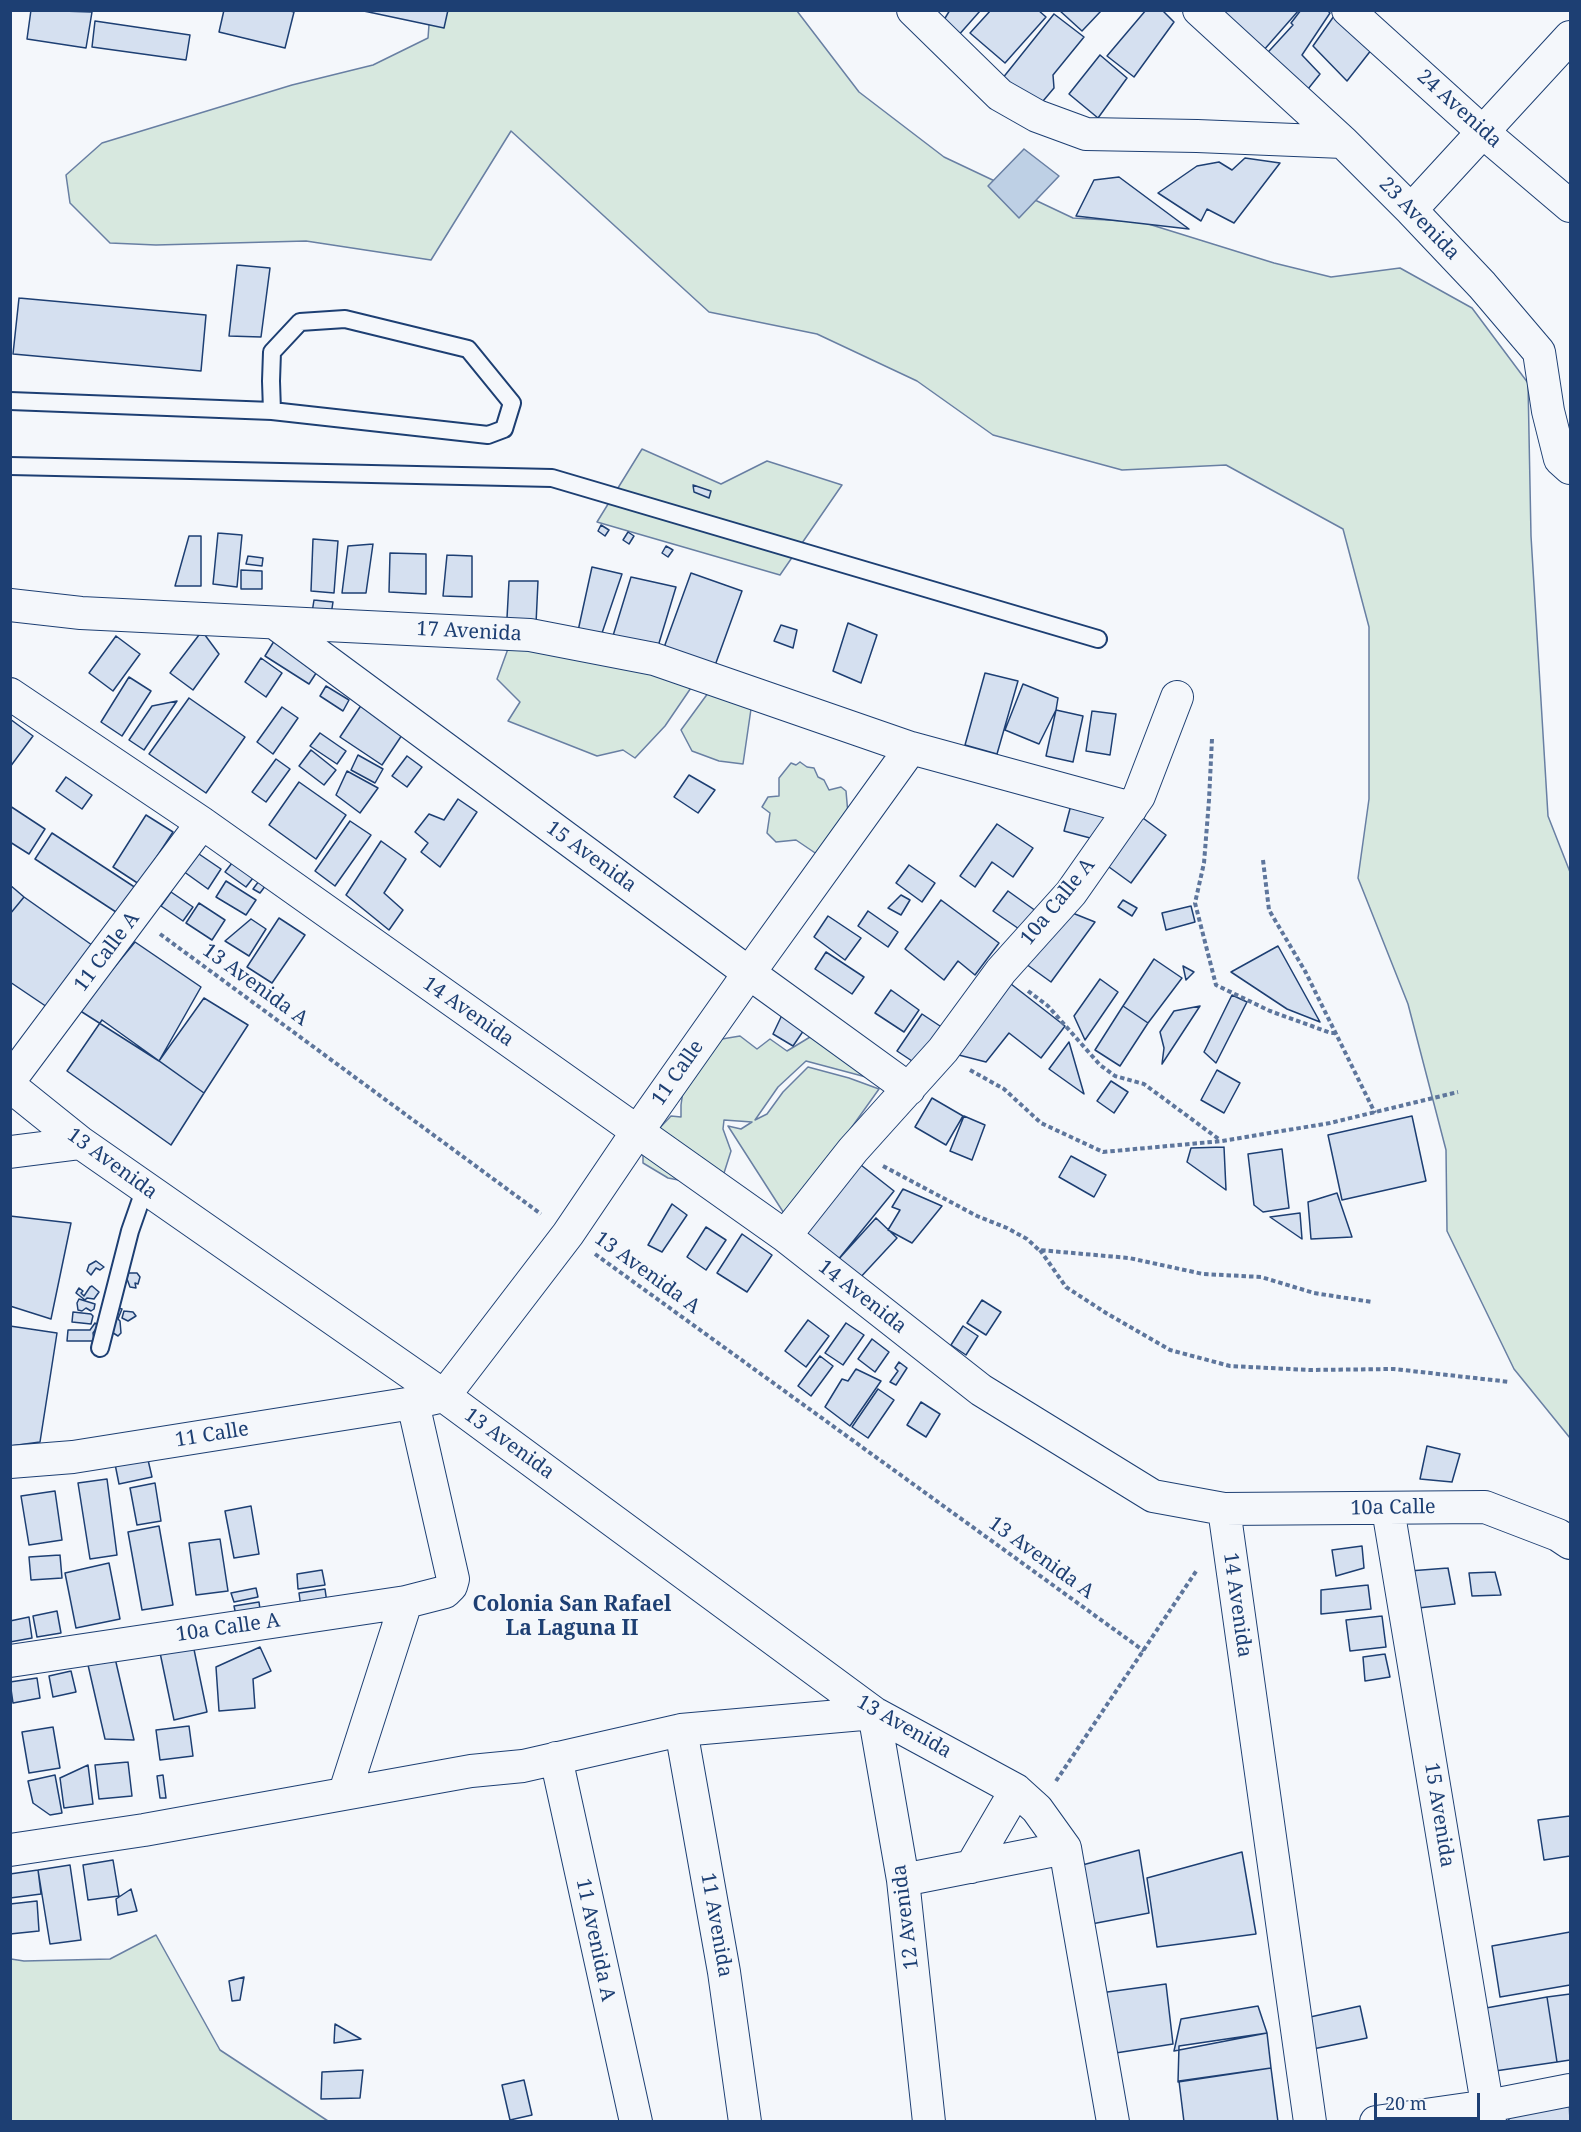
<!DOCTYPE html>
<style>
body{margin:0}
#map{position:relative;width:1581px;height:2132px;overflow:hidden;background:#f4f7fb;font-family:"Noto Serif",serif}
canvas{display:block}
.frame{position:absolute;inset:0;border:12px solid #1d3f73;pointer-events:none}
.scale{position:absolute;left:1374px;top:2093px;width:106px;height:27px;box-sizing:border-box;border:3px solid #1d3f73;border-top:0;padding-left:8px;font-size:18px;line-height:21px;white-space:nowrap;color:#1d3f73;-webkit-text-stroke:4px #f4f7fb;paint-order:stroke}
</style>
<div id="map">
<canvas width="1581" height="2132"></canvas>
<div class="frame"></div>
<div class="scale">20 m</div>
</div>
<script>
const ctx = document.querySelector('canvas').getContext('2d');
ctx.lineJoin = 'round';
function fill(path, color) { ctx.fillStyle = color; ctx.fill(path, 'evenodd'); }
const toPath = rows => new Path2D(rows.map(r => 'M' + r).join(''));
function trace(path, color, width, dash) { ctx.strokeStyle = color; ctx.lineWidth = width; ctx.lineCap = dash ? 'butt' : 'round'; ctx.setLineDash(dash || []); ctx.stroke(path); }
function label(font, color, halo, rows, align = 'center') {
  ctx.font = font + ' "Noto Serif",serif'; ctx.lineWidth = 4.5; ctx.setLineDash([]); ctx.textBaseline = 'middle'; ctx.strokeStyle = halo; ctx.fillStyle = color; for (const [text, x, y, turn = 0] of rows) {
    ctx.save(); ctx.translate(x, y); ctx.rotate((+turn || 0) * Math.PI / 180); ctx.textAlign = isNaN(turn) ? turn : align; if (halo) ctx.strokeText(text, 0, 0); ctx.fillText(text, 0, 0); ctx.restore();
  }
}
const green = toPath([
 [430,11,797,11,859,92,944,157,1073,218,1142,222,1274,263,1331,277,1400,268,1472,308,1528,383,1531,536,1548,816,1570,872,1570,1438,1514,1369,1447,1231,1446,1150,1408,1004,1358,878,1369,799,1369,627,1343,529,1226,465,1122,470,993,435,917,381,817,334,709,312,511,131,431,260,306,241,156,245,110,243,70,203,66,175,102,143,292,85,373,65,428,38,430,11],
 [642,449,721,484,767,461,842,485,780,575,597,522,642,449],
 [509,646,697,679,665,726,635,758,623,750,597,756,508,721,520,702,497,679,509,646],
 [711,689,751,709,743,764,719,761,692,751,681,730,711,689],
 [800,762,807,767,814,768,818,777,824,780,829,790,841,787,846,791,848,814,827,861,796,840,776,842,767,833,770,813,762,807,768,797,779,796,779,778,791,763,796,765,800,762],
 [815,1034,881,1081,806,1061,778,1087,755,1120,767,1114,783,1092,808,1067,849,1078,879,1089,787,1218,728,1126,741,1129,752,1122,724,1120,723,1129,731,1151,724,1173,694,1183,668,1178,643,1163,643,1153,652,1136,671,1116,681,1117,681,1105,684,1084,722,1039,740,1036,757,1049,770,1039,787,1051,815,1034],
 [156,1935,220,2050,328,2121,11,2121,11,1959,24,1961,110,1959,156,1935]
]);
const water = toPath([
 [1024,149,1059,176,1019,218,988,186,1024,149]
]);
const building = toPath([
 [31,10,92,12,86,48,27,39,31,10],
 [224,10,287,10,294,12,285,48,219,32,224,10],
 [359,10,448,10,444,28,359,10],
 [950,10,980,11,957,37,942,23,950,10],
 [991,10,1038,10,1046,17,1005,63,970,33,991,10],
 [1059,10,1101,10,1101,11,1082,31,1059,10],
 [1146,10,1162,10,1174,22,1134,77,1107,56,1146,10],
 [1220,10,1299,10,1256,59,1220,10],
 [1301,10,1327,10,1330,13,1302,55,1320,74,1300,99,1259,62,1293,25,1291,23,1301,10],
 [1054,14,1084,37,1053,75,1054,88,1038,107,1002,79,1054,14],
 [1334,16,1372,49,1347,81,1313,46,1334,16],
 [95,21,190,35,186,60,92,47,95,21],
 [1100,55,1127,78,1098,118,1069,94,1100,55],
 [1245,158,1280,163,1234,223,1207,209,1201,221,1158,193,1197,166,1219,162,1232,170,1245,158],
 [1119,177,1189,229,1076,216,1094,180,1119,177],
 [237,265,270,268,261,337,229,336,237,265],
 [19,298,206,315,201,371,13,354,19,298],
 [693,485,711,491,709,498,694,492,693,485],
 [601,525,609,530,605,536,598,531,601,525],
 [628,532,634,536,629,544,623,540,628,532],
 [218,533,242,535,237,587,213,584,218,533],
 [189,536,201,536,201,586,175,586,189,536],
 [313,539,338,541,334,593,311,591,313,539],
 [373,544,366,593,342,593,348,546,373,544],
 [666,546,673,550,668,557,662,553,666,546],
 [390,553,426,554,426,594,389,592,390,553],
 [447,555,472,556,472,597,443,596,447,555],
 [248,556,263,558,262,566,246,564,248,556],
 [592,567,622,574,601,636,576,640,592,567],
 [241,570,262,571,262,589,241,589,241,570],
 [691,573,742,591,713,671,662,653,691,573],
 [631,577,676,587,656,653,612,639,631,577],
 [509,581,538,581,536,624,507,618,509,581],
 [314,600,333,602,330,621,311,619,314,600],
 [848,623,877,635,861,683,833,671,848,623],
 [781,625,797,630,793,648,774,641,781,625],
 [202,631,219,654,193,690,170,673,202,631],
 [279,633,324,661,309,684,265,656,279,633],
 [116,636,140,654,113,691,89,673,116,636],
 [261,658,282,673,266,697,245,682,261,658],
 [985,673,1018,681,997,754,965,745,985,673],
 [129,677,151,691,122,736,101,722,129,677],
 [1023,684,1058,698,1056,710,1039,744,1005,730,1023,684],
 [326,686,349,700,343,711,320,696,326,686],
 [189,698,245,737,206,793,149,754,189,698],
 [177,701,144,750,129,740,152,706,177,701],
 [362,704,404,732,382,765,340,737,362,704],
 [282,707,298,718,273,754,257,742,282,707],
 [1056,710,1083,716,1073,762,1046,756,1056,710],
 [1092,711,1116,714,1110,755,1086,751,1092,711],
 [10,719,33,736,10,767,10,719],
 [320,733,346,751,337,764,310,746,320,733],
 [311,750,336,770,324,785,299,766,311,750],
 [358,755,383,769,375,783,351,770,358,755],
 [407,756,422,767,407,787,392,776,407,756],
 [276,759,290,769,266,802,252,792,276,759],
 [347,771,378,788,360,813,336,795,347,771],
 [689,775,715,790,698,813,674,797,689,775],
 [66,777,92,795,82,809,56,791,66,777],
 [299,782,346,815,316,859,269,825,299,782],
 [458,799,477,812,440,867,421,852,428,843,415,832,429,814,444,820,458,799],
 [1071,805,1112,816,1105,842,1064,831,1071,805],
 [10,806,45,829,29,854,10,842,10,806],
 [1132,810,1166,835,1131,883,1098,859,1132,810],
 [146,815,173,832,139,884,113,867,146,815],
 [350,821,371,835,335,886,315,871,350,821],
 [997,824,1033,848,1013,877,992,862,975,887,960,876,997,824],
 [52,833,136,888,119,914,35,859,52,833],
 [381,841,406,859,384,893,403,910,389,930,346,895,381,841],
 [196,852,221,869,208,889,183,871,196,852],
 [232,863,253,878,246,887,225,872,232,863],
 [909,865,935,883,922,902,896,883,909,865],
 [226,881,256,900,246,915,216,897,226,881],
 [259,881,266,885,260,893,253,889,259,881],
 [10,885,24,897,10,914,10,885],
 [1008,891,1036,911,1022,931,993,911,1008,891],
 [171,892,193,907,183,921,161,906,171,892],
 [901,895,910,900,901,915,888,908,901,895],
 [24,897,99,950,53,1011,10,982,10,914,24,897],
 [941,900,999,943,975,975,958,961,944,980,905,949,941,900],
 [1123,900,1137,908,1132,916,1118,907,1123,900],
 [199,903,225,920,212,940,186,923,199,903],
 [1191,906,1195,922,1166,930,1162,913,1191,906],
 [1065,910,1095,922,1051,982,1026,964,1065,910],
 [868,911,898,932,888,947,858,926,868,911],
 [828,916,861,938,845,960,814,937,828,916],
 [279,918,305,935,272,983,247,967,279,918],
 [251,919,266,929,249,956,225,941,251,919],
 [135,942,201,987,159,1061,71,1005,103,962,112,970,135,942],
 [1278,946,1320,1022,1287,1009,1231,972,1278,946],
 [826,952,864,977,852,994,815,969,826,952],
 [1154,959,1182,978,1148,1023,1123,1006,1154,959],
 [1183,966,1194,972,1186,980,1183,966],
 [1100,979,1118,992,1085,1040,1074,1016,1100,979],
 [1011,984,1065,1026,1041,1058,1009,1033,986,1062,951,1053,1011,984],
 [891,990,919,1010,904,1032,875,1013,891,990],
 [1232,995,1247,1002,1216,1063,1204,1052,1232,995],
 [204,998,248,1025,204,1093,159,1061,204,998],
 [1123,1006,1148,1023,1120,1066,1095,1050,1123,1006],
 [1200,1006,1162,1064,1164,1048,1160,1032,1174,1011,1200,1006],
 [922,1014,946,1030,921,1067,897,1051,922,1014],
 [782,1015,806,1027,793,1046,773,1034,782,1015],
 [102,1020,204,1093,171,1145,67,1071,102,1020],
 [1069,1042,1084,1094,1049,1069,1069,1042],
 [1217,1070,1240,1083,1224,1113,1201,1100,1217,1070],
 [1111,1081,1128,1092,1114,1113,1097,1101,1111,1081],
 [932,1098,963,1116,946,1145,915,1127,932,1098],
 [964,1116,985,1125,972,1160,950,1151,964,1116],
 [1412,1116,1426,1181,1342,1200,1328,1135,1412,1116],
 [1224,1147,1226,1190,1187,1162,1191,1148,1224,1147],
 [1282,1149,1289,1208,1263,1212,1254,1205,1248,1154,1282,1149],
 [1071,1156,1106,1175,1094,1197,1059,1177,1071,1156],
 [852,1158,894,1191,837,1261,800,1235,852,1158],
 [903,1189,942,1206,912,1243,888,1230,900,1210,892,1207,903,1189],
 [1337,1193,1352,1237,1311,1239,1308,1202,1337,1193],
 [672,1204,687,1215,662,1252,648,1245,672,1204],
 [1300,1213,1302,1239,1270,1217,1300,1213],
 [10,1216,71,1223,51,1319,10,1306,10,1216],
 [876,1218,897,1238,858,1280,837,1261,876,1218],
 [706,1227,726,1240,706,1270,687,1257,706,1227],
 [742,1234,772,1255,747,1292,717,1273,742,1234],
 [96,1261,104,1267,100,1270,96,1268,91,1275,87,1271,89,1265,96,1261],
 [128,1273,137,1273,140,1277,138,1284,135,1283,136,1288,130,1287,127,1279,128,1273],
 [92,1286,99,1292,94,1299,87,1298,85,1300,76,1293,79,1288,83,1291,81,1293,84,1296,90,1287,92,1286],
 [79,1299,95,1304,94,1309,91,1311,86,1308,82,1311,78,1310,77,1303,79,1299],
 [982,1300,1001,1312,986,1335,967,1323,982,1300],
 [114,1307,122,1309,118,1319,120,1321,121,1333,118,1336,110,1331,114,1307],
 [124,1311,133,1312,136,1316,128,1321,122,1318,124,1311],
 [73,1312,91,1314,93,1316,91,1324,72,1322,73,1312],
 [808,1320,829,1336,806,1367,785,1351,808,1320],
 [95,1323,98,1326,93,1333,94,1341,67,1341,68,1330,90,1330,95,1323],
 [846,1323,864,1335,843,1365,825,1353,846,1323],
 [10,1326,57,1333,40,1442,10,1446,10,1326],
 [963,1326,978,1336,966,1355,951,1345,963,1326],
 [872,1339,889,1352,875,1372,858,1359,872,1339],
 [820,1356,833,1366,811,1396,798,1386,820,1356],
 [899,1362,907,1368,896,1385,890,1382,898,1371,895,1368,899,1362],
 [856,1369,881,1381,850,1426,825,1407,842,1379,848,1381,856,1369],
 [878,1389,894,1400,868,1438,852,1427,878,1389],
 [921,1402,940,1414,926,1437,907,1425,921,1402],
 [1427,1446,1460,1454,1452,1482,1420,1479,1427,1446],
 [145,1447,152,1477,119,1484,113,1454,145,1447],
 [107,1479,117,1555,90,1559,78,1483,107,1479],
 [155,1483,161,1521,137,1525,130,1488,155,1483],
 [55,1491,62,1540,29,1545,21,1496,55,1491],
 [251,1506,259,1554,234,1558,225,1511,251,1506],
 [159,1526,173,1605,142,1610,128,1532,159,1526],
 [220,1539,228,1591,196,1595,189,1543,220,1539],
 [1362,1546,1364,1568,1336,1576,1332,1550,1362,1546],
 [60,1555,62,1578,31,1580,29,1557,60,1555],
 [109,1563,120,1619,76,1628,65,1573,109,1563],
 [1448,1568,1455,1604,1418,1608,1409,1571,1448,1568],
 [322,1570,325,1585,298,1589,297,1574,322,1570],
 [1495,1572,1501,1595,1472,1596,1469,1573,1495,1572],
 [1368,1585,1371,1609,1321,1614,1321,1590,1368,1585],
 [256,1588,258,1597,234,1602,231,1593,256,1588],
 [325,1589,327,1603,301,1608,299,1593,325,1589],
 [259,1602,261,1616,237,1620,234,1606,259,1602],
 [57,1611,61,1633,37,1637,33,1616,57,1611],
 [1382,1616,1386,1647,1350,1651,1346,1620,1382,1616],
 [29,1617,32,1638,10,1642,10,1621,29,1617],
 [191,1635,207,1712,174,1720,158,1643,191,1635],
 [260,1647,271,1671,253,1679,255,1708,219,1711,216,1667,260,1647],
 [1385,1654,1390,1677,1365,1681,1363,1657,1385,1654],
 [115,1658,134,1740,105,1739,88,1665,115,1658],
 [71,1671,76,1692,53,1697,49,1676,71,1671],
 [37,1678,40,1698,13,1703,10,1682,37,1678],
 [189,1726,193,1756,160,1760,156,1730,189,1726],
 [53,1727,60,1768,29,1773,22,1732,53,1727],
 [128,1762,132,1796,99,1799,95,1765,128,1762],
 [88,1765,93,1804,64,1808,60,1778,88,1765],
 [55,1775,62,1813,50,1815,33,1803,28,1781,55,1775],
 [163,1775,166,1798,160,1798,157,1776,163,1775],
 [1570,1816,1570,1856,1544,1860,1538,1820,1570,1816],
 [1139,1850,1149,1913,1081,1926,1071,1868,1139,1850],
 [1242,1852,1256,1934,1157,1947,1147,1878,1242,1852],
 [113,1860,119,1896,88,1900,83,1865,113,1860],
 [70,1865,81,1940,50,1944,38,1870,70,1865],
 [38,1870,41,1894,10,1898,10,1874,38,1870],
 [131,1889,137,1911,118,1915,116,1899,131,1889],
 [37,1901,39,1931,10,1934,10,1904,37,1901],
 [1570,1932,1570,1985,1500,1997,1492,1946,1570,1932],
 [244,1977,240,2000,232,2001,229,1981,244,1977],
 [1166,1984,1173,2044,1103,2055,1100,1993,1166,1984],
 [1570,1994,1570,2060,1557,2062,1547,1997,1570,1994],
 [1547,1997,1557,2062,1495,2071,1486,2008,1547,1997],
 [1258,2006,1267,2033,1174,2051,1181,2019,1258,2006],
 [1360,2006,1367,2038,1308,2050,1301,2019,1360,2006],
 [335,2024,361,2039,334,2043,335,2024],
 [1267,2033,1271,2068,1178,2082,1179,2046,1267,2033],
 [1271,2068,1278,2122,1184,2122,1179,2081,1271,2068],
 [363,2070,360,2098,321,2099,322,2072,363,2070],
 [524,2080,532,2115,510,2120,502,2085,524,2080],
 [1569,2097,1570,2122,1509,2122,1508,2107,1569,2097]
]);
const path = toPath([
 [1212,739,1209,800,1204,863,1195,903,1216,985,1270,1011,1331,1033,1337,1033],
 [1263,860,1269,910,1305,971,1375,1113],
 [160,934,541,1214],
 [1028,991,1048,1006,1100,1065,1115,1076,1144,1084,1220,1140],
 [970,1070,1004,1089,1041,1123,1103,1152,1222,1141,1330,1123,1458,1092],
 [883,1166,977,1216,1007,1228,1027,1239,1039,1250,1129,1258,1203,1274,1261,1277,1314,1293,1372,1302],
 [1040,1250,1066,1287,1106,1313,1170,1350,1230,1366,1309,1370,1394,1369,1510,1382],
 [595,1254,1144,1651],
 [1056,1781,1197,1570]
]);
const lane = toPath([
 [10,401,272,411,488,435,504,429,512,403,468,349,345,319,300,322,272,352,271,381,272,411],
 [10,466,552,478,1098,639],
 [100,1348,130,1231,145,1188]
]);
const street = toPath([
 [913,10,1000,95,1037,116,1086,134,1197,136,1343,142],
 [1199,10,1343,142,1411,210,1482,285,1539,352,1548,411,1560,459,1570,468],
 [1348,10,1484,133,1570,206],
 [1411,210,1570,37],
 [10,605,81,613,530,635,654,659,911,748,1131,808],
 [275,623,749,973,909,1089],
 [10,694,202,823,785,1236,981,1390,1153,1496,1224,1509,1485,1507,1558,1535,1570,1543],
 [10,1080,202,823],
 [10,1086,81,1143,444,1396,874,1713,1016,1790,1037,1809,1065,1848,1113,2122],
 [10,1152,81,1143],
 [785,1236,853,1150,943,1050,1001,971,1071,893,1139,796,1177,697],
 [10,1462,73,1457,413,1403],
 [1224,1509,1310,2122],
 [1388,1509,1490,2122],
 [10,1661,406,1602,445,1592,451,1586,453,1579,413,1403,444,1396,568,1234,637,1132,749,973,911,748],
 [681,1730,724,1972,745,2122],
 [556,1758,636,2122],
 [345,1792,406,1602],
 [10,1850,144,1830,471,1771,523,1766,681,1730,874,1713,903,1880,929,2122],
 [971,1867,1016,1790],
 [903,1880,1065,1848],
 [1376,2122,1488,2106,1570,2090]
]);
const streetNames = [
 ["24 Avenida",1459,109,42],
 ["23 Avenida",1419,219,46],
 ["17 Avenida",469,632,3],
 ["15 Avenida",591,857,36],
 ["10a Calle A",1058,902,-51],
 ["11 Calle A",107,952,-53],
 ["13 Avenida A",255,985,36],
 ["14 Avenida",468,1012,35],
 ["11 Calle",678,1073,-55],
 ["13 Avenida",112,1164,36],
 ["13 Avenida A",647,1273,36],
 ["14 Avenida",862,1297,38],
 ["11 Calle",212,1435,-9],
 ["13 Avenida",509,1444,36],
 ["10a Calle",1393,1508,-1],
 ["13 Avenida A",1041,1558,36],
 ["14 Avenida",1237,1605,82],
 ["10a Calle A",228,1628,-8],
 ["13 Avenida",904,1727,30],
 ["15 Avenida",1439,1815,81],
 ["12 Avenida",906,1917,-97],
 ["11 Avenida",716,1925,80],
 ["11 Avenida A",595,1940,78]
];
const neighbourhoodNames = [
 ["Colonia San Rafael",572,1605],
 ["La Laguna II",572,1629]
];
fill(green, '#d7e8df');
trace(green, '#687fa3', 1.5);
fill(water, '#bed0e5');
trace(water, '#687fa3', 1.5);
fill(building, '#d5e0f0');
trace(building, '#1d3f73', 1.5);
trace(lane, '#1d3f73', 20);
trace(street, '#1d3f73', 34);
trace(path, '#5e769c', 4, [4.5, 3]);
trace(lane, '#f4f7fb', 16);
trace(street, '#f4f7fb', 32);
label('20px', '#1d3f73', '#f4f7fb', streetNames);
label('bold 21px', '#1d3f73', '#f4f7fb', neighbourhoodNames);
</script>
